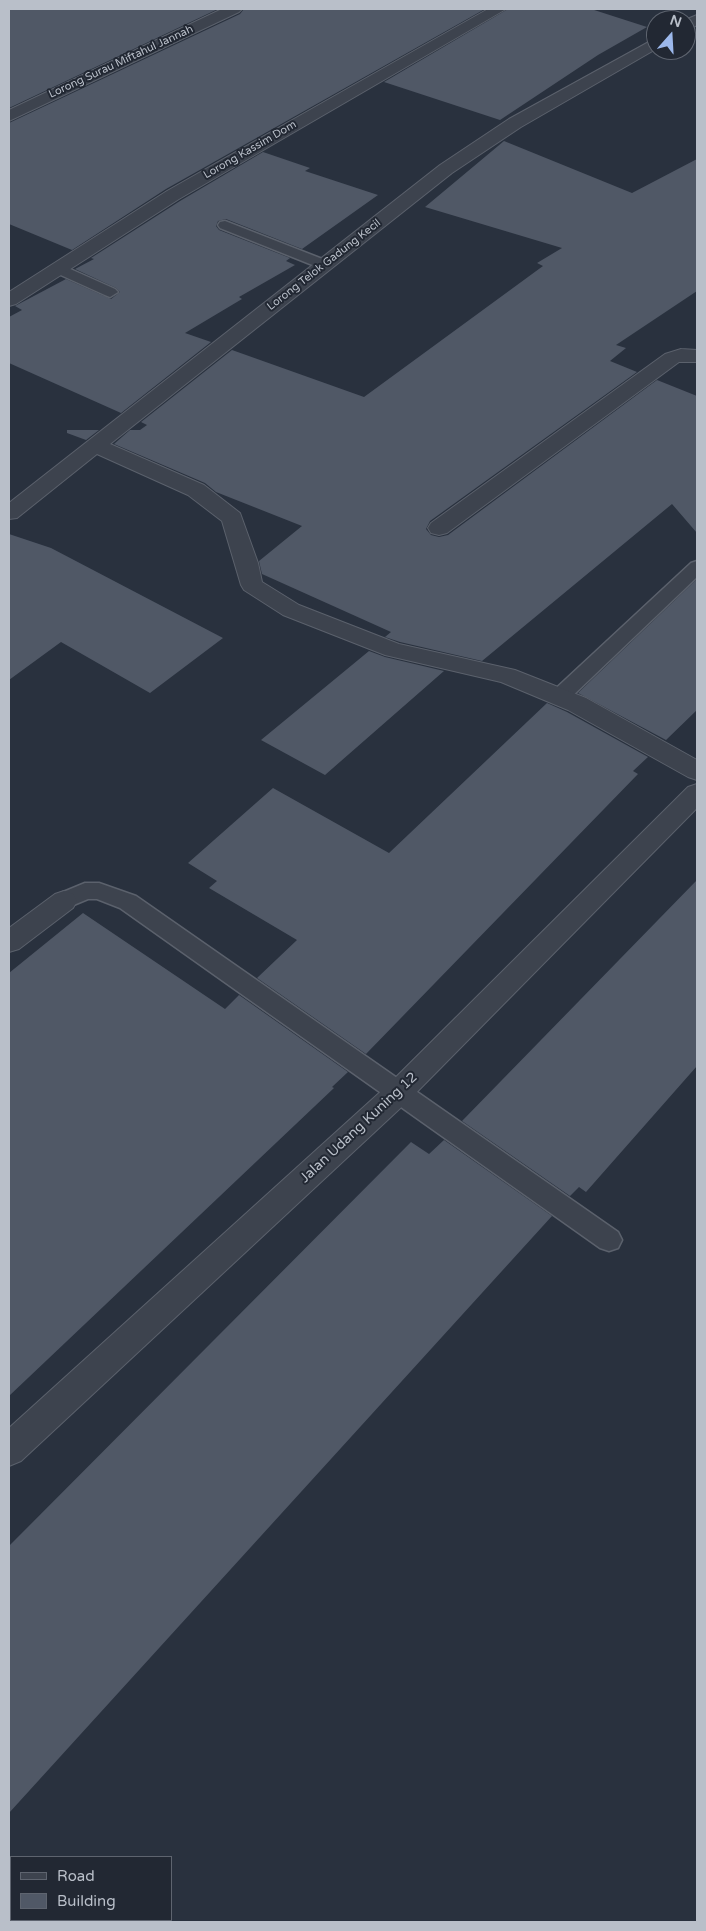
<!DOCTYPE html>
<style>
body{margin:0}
#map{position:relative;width:706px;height:1931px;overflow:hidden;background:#29313e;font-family:"Varela Round",sans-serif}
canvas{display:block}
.frame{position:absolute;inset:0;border:10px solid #b9bfc9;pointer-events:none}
.legend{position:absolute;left:10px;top:1856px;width:162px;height:65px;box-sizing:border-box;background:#222833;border:1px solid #5e646f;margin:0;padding:6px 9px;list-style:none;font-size:15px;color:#b9bfc9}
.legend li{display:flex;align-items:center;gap:10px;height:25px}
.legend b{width:25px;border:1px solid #5e646f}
.north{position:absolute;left:646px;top:10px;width:50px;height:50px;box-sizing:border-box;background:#222833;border:1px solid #5e646f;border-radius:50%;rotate:19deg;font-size:14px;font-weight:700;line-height:20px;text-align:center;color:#b9bfc9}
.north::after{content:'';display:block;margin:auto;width:18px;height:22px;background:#9cb8eb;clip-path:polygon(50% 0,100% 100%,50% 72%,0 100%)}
</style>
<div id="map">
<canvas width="706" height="1931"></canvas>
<div class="frame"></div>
<ul class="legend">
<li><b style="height:6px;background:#3d434e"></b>Road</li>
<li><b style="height:14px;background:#505866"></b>Building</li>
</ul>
<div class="north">N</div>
</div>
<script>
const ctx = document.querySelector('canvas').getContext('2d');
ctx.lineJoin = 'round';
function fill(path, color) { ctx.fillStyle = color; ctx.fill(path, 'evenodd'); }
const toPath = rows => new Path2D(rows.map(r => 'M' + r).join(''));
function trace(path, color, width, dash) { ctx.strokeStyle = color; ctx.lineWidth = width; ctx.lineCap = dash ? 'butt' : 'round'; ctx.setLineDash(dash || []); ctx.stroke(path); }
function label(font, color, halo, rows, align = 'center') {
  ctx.font = font + ' "Varela Round",sans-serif'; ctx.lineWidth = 4; ctx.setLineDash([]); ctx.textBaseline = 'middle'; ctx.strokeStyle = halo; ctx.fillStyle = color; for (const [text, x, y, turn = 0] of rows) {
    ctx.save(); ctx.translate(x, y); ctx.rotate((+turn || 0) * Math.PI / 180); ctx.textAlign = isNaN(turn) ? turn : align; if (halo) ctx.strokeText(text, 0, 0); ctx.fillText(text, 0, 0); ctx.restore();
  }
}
const building = toPath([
 [9,9,218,9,9,108],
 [244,9,485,9,166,189,72,250,9,224,9,123,240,14],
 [508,9,591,9,647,27,598,55,500,120,384,82],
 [504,141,632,193,697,159,697,291,616,345,626,348,610,361,637,372,430,521,426,529,431,535,439,537,448,535,657,380,697,396,697,533,672,504,482,661,400,642,385,637,391,632,262,574,259,561,302,526,216,492,205,483,114,444,130,430,140,430,147,425,141,422,232,350,364,397,543,266,537,263,562,248,425,207],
 [263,152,310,168,305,171,378,195,302,249,226,219,218,221,216,226,219,230,290,258,286,261,295,265,239,297,242,299,185,333,211,342,121,413,9,363,9,317,22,310,15,306,66,279,111,299,120,292,116,288,75,269,94,259,91,258,180,201],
 [67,430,99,430,86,440,67,433],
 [9,534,51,548,223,638,150,693,61,642,9,680],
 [697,579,697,710,666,740,578,693],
 [369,651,385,657,444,671,325,775,261,740],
 [547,703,567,712,648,757,633,771,638,774,366,1054,257,978,297,940,209,888,217,881,188,863,273,788,389,853],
 [697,880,697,1066,586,1192,579,1187,570,1196,462,1121],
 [83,913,225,1009,239,995,348,1072,332,1087,334,1088,9,1396,9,973],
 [444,1140,552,1216,9,1813,9,1546,411,1142,429,1154]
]);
const lane = toPath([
 [225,221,330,262,333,265,330,268,320,268,220,228,218,225,220,222,225,221],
 [59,264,115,289,118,292,110,297,105,295,54,272,51,269,54,266,59,264],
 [697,561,697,577,566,702,559,704,552,702,549,697,552,692,691,563,697,561],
 [85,883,99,883,136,896,618,1232,622,1240,618,1248,609,1251,600,1248,120,908,97,899,88,899,64,909,56,907,53,901,56,895,85,883]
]);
const street = toPath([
 [222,9,242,9,239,12,9,121,9,110,222,9],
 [488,9,506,9,179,199,16,304,9,306,9,292,167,191,488,9],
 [697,15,697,25,686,31,685,20,697,15],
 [656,38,656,49,521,127,452,173,110,444,204,485,240,513,258,563,262,582,299,605,399,644,515,670,586,698,697,760,697,780,688,777,568,710,501,682,385,655,283,615,244,590,241,585,222,521,188,495,97,454,17,518,9,519,9,503,440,165,509,119,656,38],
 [681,349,697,350,697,362,679,362,447,533,439,535,431,533,428,528,431,523,665,354,681,349],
 [697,784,697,808,408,1101,21,1461,9,1466,9,1428,388,1085,688,787,697,784],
 [64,891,73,894,77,901,73,908,19,949,9,952,9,928,55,894,64,891]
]);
const farStreetnames = [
 ["Lorong Surau Miftahul Jannah",121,62,-25],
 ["Lorong Kassim Dom",250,150,-30],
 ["Lorong Telok Gadung Kecil",324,265,-38]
];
const streetNames = [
 ["Jalan Udang Kuning 12",359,1128,-43]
];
fill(building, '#505866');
trace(lane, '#5b616c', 3);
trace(street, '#5b616c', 2);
fill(lane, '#3d434e');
fill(street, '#3d434e');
label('11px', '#b9bfc9', '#222833', farStreetnames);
label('14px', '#b9bfc9', '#222833', streetNames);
</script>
